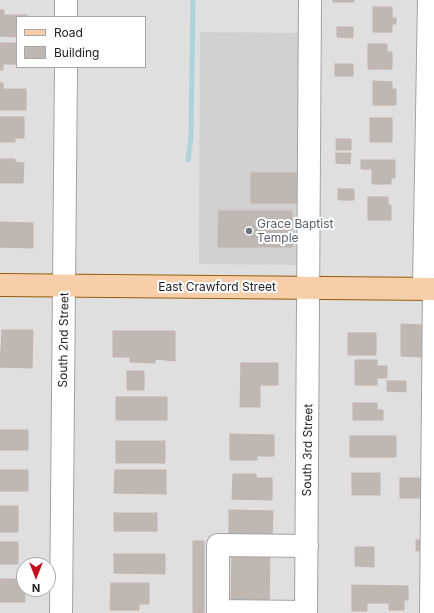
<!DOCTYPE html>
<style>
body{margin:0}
#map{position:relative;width:434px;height:613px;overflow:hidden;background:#f1eee9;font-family:Inter,sans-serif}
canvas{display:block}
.legend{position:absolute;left:16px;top:16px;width:130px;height:52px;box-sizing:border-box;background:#fff;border:1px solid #a7a7a7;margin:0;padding:5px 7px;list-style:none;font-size:12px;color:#222}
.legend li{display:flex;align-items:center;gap:8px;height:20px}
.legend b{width:20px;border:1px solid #a7a7a7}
.north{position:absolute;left:16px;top:557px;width:40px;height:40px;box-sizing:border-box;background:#fff;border:1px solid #a7a7a7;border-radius:50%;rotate:180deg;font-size:11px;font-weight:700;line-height:16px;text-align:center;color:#222}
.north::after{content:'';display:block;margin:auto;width:14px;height:18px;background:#c50e1c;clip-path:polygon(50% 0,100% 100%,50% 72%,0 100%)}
</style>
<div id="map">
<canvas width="434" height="613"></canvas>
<ul class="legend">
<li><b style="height:5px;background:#f6cfaa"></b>Road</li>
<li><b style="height:11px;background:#bfb7b2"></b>Building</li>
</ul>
<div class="north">N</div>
</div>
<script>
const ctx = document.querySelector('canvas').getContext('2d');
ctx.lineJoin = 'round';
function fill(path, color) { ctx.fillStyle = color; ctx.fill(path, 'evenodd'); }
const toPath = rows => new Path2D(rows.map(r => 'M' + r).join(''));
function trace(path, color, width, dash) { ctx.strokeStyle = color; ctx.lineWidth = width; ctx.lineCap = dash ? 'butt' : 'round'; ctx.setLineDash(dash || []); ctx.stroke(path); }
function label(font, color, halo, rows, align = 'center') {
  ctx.font = font + ' Inter,sans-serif'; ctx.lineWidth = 4; ctx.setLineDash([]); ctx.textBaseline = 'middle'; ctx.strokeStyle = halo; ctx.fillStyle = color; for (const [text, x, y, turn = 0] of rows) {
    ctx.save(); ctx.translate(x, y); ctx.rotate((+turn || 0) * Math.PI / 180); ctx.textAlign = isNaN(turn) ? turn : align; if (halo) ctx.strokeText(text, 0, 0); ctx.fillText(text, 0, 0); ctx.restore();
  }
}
const residential = toPath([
 [0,0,434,0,434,613,0,613],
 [17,17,145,17,145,67,17,67],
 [24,565,48,565,48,589,24,589]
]);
const religious = toPath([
 [200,32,304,33,303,265,199,264]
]);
const stream = toPath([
 [188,160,191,137,193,0]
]);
const building = toPath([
 [333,0,354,0,354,2,333,2,333,0],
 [373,7,392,7,392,18,396,18,396,24,392,24,392,32,373,32,373,7],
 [0,10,4,10,4,15,27,15,27,17,17,17,17,37,0,36,0,10],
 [337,27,353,27,353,38,337,37,337,27],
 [0,43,17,43,17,64,3,64,3,70,0,70,0,43],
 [368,44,387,44,387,52,392,52,392,69,368,69,368,44],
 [335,64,353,64,353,76,335,76,335,64],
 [373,81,392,82,392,89,396,89,396,105,373,105,373,81],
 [0,83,3,83,3,89,26,89,26,110,0,110,0,83],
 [0,117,24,117,24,138,15,138,15,142,0,142,0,117],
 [370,118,392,118,392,142,370,142,370,118],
 [336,139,351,139,351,150,336,150,336,139],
 [336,153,351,153,350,164,336,163,336,153],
 [0,159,15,159,15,162,24,163,23,183,0,183,0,159],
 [361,160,395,160,395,178,391,178,391,184,372,184,372,169,361,169,361,160],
 [251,173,303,173,303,203,251,203,251,173],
 [338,189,354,189,354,200,338,200,338,189],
 [368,197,388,197,388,205,391,205,391,220,368,220,368,197],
 [219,211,292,211,292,247,218,247,219,211],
 [0,222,33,223,33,248,0,247,0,222],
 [401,324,422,325,422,357,401,356,401,324],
 [2,330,33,330,32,368,0,367,2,330],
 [113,331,175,331,175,361,155,359,155,363,130,362,130,357,113,357,113,331],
 [348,333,376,333,376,355,348,355,348,333],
 [355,360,377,360,377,366,387,366,387,378,377,378,377,385,355,385,355,360],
 [241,363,278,363,278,385,260,385,260,407,240,407,241,363],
 [127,371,144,371,144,390,127,390,127,371],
 [387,381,406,381,406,392,387,391,387,381],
 [116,397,167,397,167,420,116,420,116,397],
 [353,403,377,403,377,410,383,410,383,420,353,420,353,403],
 [0,430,28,430,28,450,0,450,0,430],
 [230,434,274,435,274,456,257,456,257,460,230,460,230,434],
 [350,436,396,436,396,457,350,457,350,436],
 [116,441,165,441,165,463,116,463,116,441],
 [0,470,28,470,28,491,0,491,0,470],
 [115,470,166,470,166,494,114,493,115,470],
 [352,473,380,473,380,495,352,495,352,473],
 [233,474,256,474,256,478,272,478,272,500,232,499,233,474],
 [400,478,422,478,422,498,400,498,400,478],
 [0,506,18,506,18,532,0,532,0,506],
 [229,510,273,511,272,536,229,536,229,510],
 [114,513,157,513,157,531,114,531,114,513],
 [416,540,431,540,431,551,416,551,416,540],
 [193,541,204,541,204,613,193,613,193,541],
 [0,542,18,542,18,564,0,564,0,542],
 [355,547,374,547,374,567,355,566,355,547],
 [232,549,270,549,269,607,231,606,232,549],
 [114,554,165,554,165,574,114,573,114,554],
 [0,579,24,579,25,602,0,602,0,579],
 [111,583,149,583,149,604,139,604,139,610,110,610,111,583],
 [352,585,408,586,408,600,404,600,404,610,389,610,389,603,367,603,367,611,352,611,352,585]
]);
const minor = toPath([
 [66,17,66,0],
 [424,288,429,0],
 [306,612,218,611,218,545,307,546],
 [61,613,66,67],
 [306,613,310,0],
 [431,613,434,289]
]);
const major = toPath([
 [0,285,434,289]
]);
const markers = [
 [249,231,4,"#6b7280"]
];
const worshipNames = [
 ["Grace Baptist",257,224],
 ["Temple",257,238]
];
const streetNames = [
 ["East Crawford Street",217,287],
 ["South 2nd Street",64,340,-89],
 ["South 3rd Street",308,450,-89]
];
fill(residential, '#e0dfdf');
fill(religious, '#d0d0d0');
trace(stream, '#add4db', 5);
fill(building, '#bfb7b2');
trace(building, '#c2b4ad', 1);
trace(minor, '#a3a3a3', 24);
trace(major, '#955d0b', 24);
trace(minor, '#fff', 22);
trace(major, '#f6cfaa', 22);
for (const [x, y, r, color] of markers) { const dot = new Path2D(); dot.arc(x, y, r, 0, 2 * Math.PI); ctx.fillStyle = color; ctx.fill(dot); trace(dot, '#fff', 1.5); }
label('12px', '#5b616d', '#fff', worshipNames, 'left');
label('12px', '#222', '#fff', streetNames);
</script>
